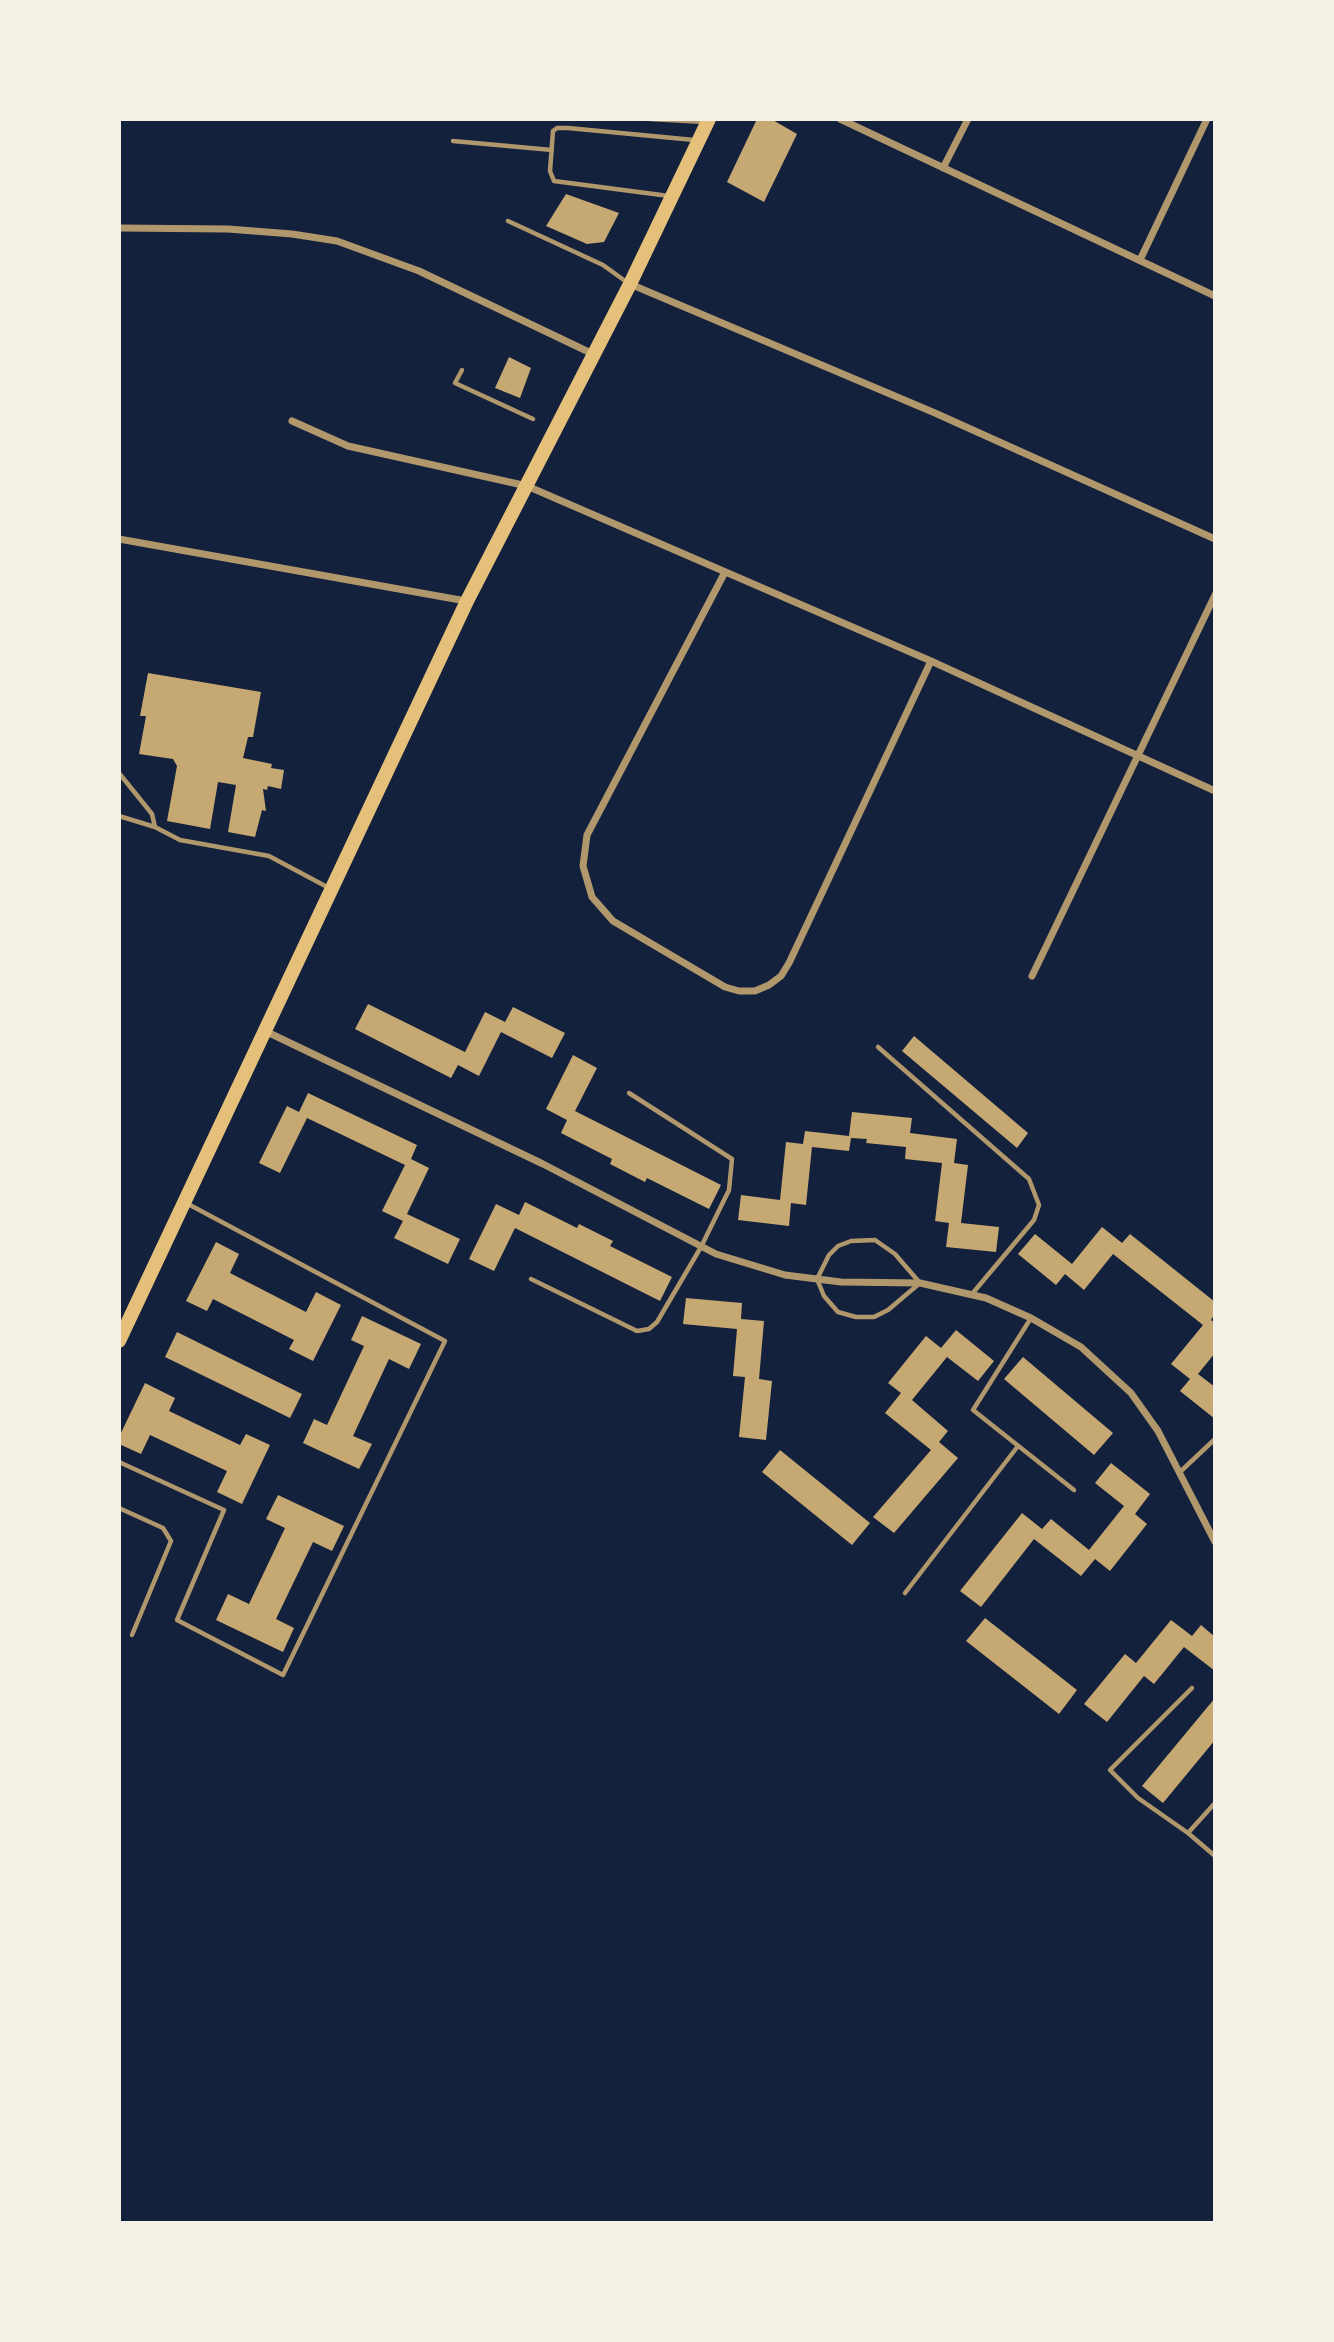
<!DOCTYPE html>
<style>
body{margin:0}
#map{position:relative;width:1334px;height:2342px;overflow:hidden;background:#14213d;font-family:Arial,sans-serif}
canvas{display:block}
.frame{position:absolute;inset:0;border:121px solid #f6f1e7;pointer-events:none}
</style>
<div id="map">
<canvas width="1334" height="2342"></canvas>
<div class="frame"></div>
</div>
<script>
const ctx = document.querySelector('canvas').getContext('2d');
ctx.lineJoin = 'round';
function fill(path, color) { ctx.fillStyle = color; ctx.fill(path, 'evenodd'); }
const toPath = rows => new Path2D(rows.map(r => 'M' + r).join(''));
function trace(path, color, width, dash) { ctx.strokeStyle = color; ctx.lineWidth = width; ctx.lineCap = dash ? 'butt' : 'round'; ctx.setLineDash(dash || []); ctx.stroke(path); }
const building = toPath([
 [757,119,771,119,797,134,764,202,727,182],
 [566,194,619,213,604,242,587,244,546,226],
 [509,357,531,368,520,398,495,388],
 [148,673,261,692,253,737,248,737,243,758,272,764,271,768,284,770,281,789,268,786,267,790,263,789,266,811,262,810,255,837,228,832,236,785,218,782,210,829,167,821,177,766,173,759,139,754,146,716,140,716],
 [368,1004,465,1052,485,1012,505,1022,513,1007,565,1033,552,1058,501,1032,479,1076,458,1065,451,1078,355,1029],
 [914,1036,1028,1133,1017,1148,902,1051],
 [573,1055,597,1068,575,1111,721,1185,709,1209,647,1178,645,1182,610,1164,612,1159,561,1133,567,1120,546,1109],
 [308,1093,417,1145,411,1159,429,1168,407,1214,460,1239,448,1264,394,1238,403,1221,382,1211,405,1165,307,1118,280,1173,259,1163,287,1106,299,1112],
 [852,1112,912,1118,910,1133,957,1139,954,1163,968,1165,961,1223,999,1227,996,1252,946,1247,949,1223,935,1221,942,1163,905,1159,906,1147,866,1143,867,1139,851,1138,849,1151,812,1147,806,1205,791,1203,789,1226,738,1220,741,1195,780,1200,786,1142,803,1144,805,1131,849,1136],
 [525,1202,577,1228,579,1224,613,1241,610,1246,672,1277,660,1301,515,1228,494,1271,469,1259,496,1204,519,1215],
 [1102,1227,1122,1243,1130,1234,1215,1302,1215,1314,1211,1320,1215,1323,1215,1353,1198,1374,1215,1387,1215,1419,1180,1391,1190,1379,1171,1364,1203,1325,1113,1254,1084,1290,1065,1274,1056,1285,1018,1254,1035,1234,1072,1264],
 [216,1242,239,1254,230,1273,306,1312,316,1292,341,1305,313,1361,289,1349,294,1340,213,1299,207,1311,186,1301],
 [686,1298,742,1303,741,1319,764,1321,759,1379,772,1381,766,1440,739,1437,745,1377,733,1376,737,1329,683,1324],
 [362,1316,421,1344,409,1369,389,1359,353,1436,372,1444,359,1469,303,1443,314,1419,327,1425,364,1346,351,1340],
 [956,1330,994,1361,978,1381,947,1357,912,1400,948,1431,939,1442,958,1458,894,1533,873,1517,931,1450,885,1413,901,1393,888,1383,926,1336,941,1348],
 [177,1332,302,1394,290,1418,165,1357],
 [1023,1357,1113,1433,1094,1455,1004,1379],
 [145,1383,175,1398,169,1411,240,1445,246,1434,270,1445,242,1504,217,1492,227,1471,150,1435,141,1454,119,1444,119,1437],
 [780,1450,870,1523,852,1545,762,1472],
 [1111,1463,1150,1494,1135,1514,1147,1524,1110,1571,1095,1559,1081,1576,1034,1539,981,1607,960,1591,1022,1513,1042,1529,1051,1519,1089,1550,1124,1506,1095,1483],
 [278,1495,344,1526,332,1551,313,1542,276,1619,294,1628,283,1652,216,1620,228,1594,249,1604,285,1528,266,1519],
 [985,1618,1077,1690,1059,1714,966,1641],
 [1171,1620,1192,1636,1201,1625,1215,1637,1215,1671,1184,1647,1154,1684,1144,1676,1107,1722,1084,1704,1125,1654,1136,1663],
 [1215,1698,1215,1740,1163,1803,1142,1786]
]);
const service = toPath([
 [650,119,705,122],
 [453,141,552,150],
 [669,196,554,181,550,171,553,131,557,128,568,128,694,140],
 [508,221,603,265,628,283],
 [462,370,455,383,533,419],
 [119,773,152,814,155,827,119,816],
 [155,827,180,840,269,856,331,889],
 [878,1047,1029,1179,1039,1205,1034,1220,972,1294],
 [875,1240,895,1254,920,1283,888,1310,874,1317,856,1317,838,1312,824,1296,817,1279,829,1255,838,1246,851,1241,875,1240],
 [531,1279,637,1331,649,1329,657,1322,701,1247,729,1190,732,1159,629,1093],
 [1031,1318,973,1410,1074,1490],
 [119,1462,224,1510,177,1620,283,1675,445,1341,188,1204],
 [1180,1472,1215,1439],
 [119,1508,163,1528,171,1541,132,1635],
 [905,1593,1018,1446],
 [1192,1688,1110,1770,1138,1798,1188,1833,1215,1803],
 [1188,1833,1215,1856]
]);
const minor = toPath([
 [840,119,1215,296],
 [943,168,968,119],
 [119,228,228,229,292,234,337,241,419,271,593,354],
 [1140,260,1207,119],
 [630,284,935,413,1215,539],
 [292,421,348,446,527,486,931,661,1215,791],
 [119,539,466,601],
 [725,572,587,835,583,866,592,897,613,921,725,987,739,991,755,991,769,985,781,976,789,963,931,661],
 [1032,976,1215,595],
 [265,1031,543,1164,716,1254,785,1275,841,1282,920,1283,986,1298,1031,1318,1081,1347,1131,1393,1158,1431,1215,1542]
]);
const primary = toPath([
 [119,1341,467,601,630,284,709,119]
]);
fill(building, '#c6a872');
trace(service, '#b1986c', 4.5);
trace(minor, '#b1986c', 7);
trace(primary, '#e5c07b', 14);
</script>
